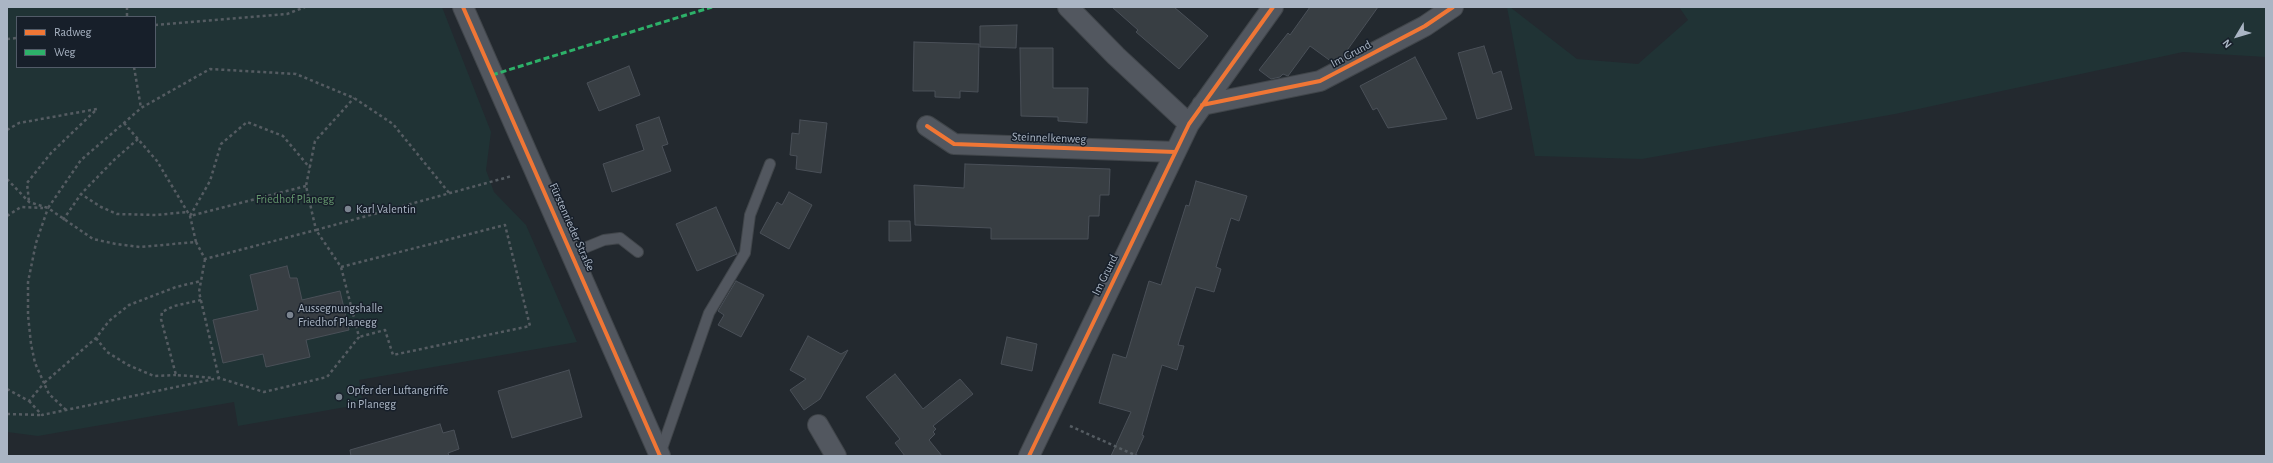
<!DOCTYPE html>
<meta charset="utf-8">
<style>
body{margin:0}
#map{position:relative;width:2273px;height:463px;overflow:hidden;background:#23292f;font-family:"Alegreya Sans",sans-serif}
canvas{display:block}
.frame{position:absolute;inset:0;border:8px solid #aab5c4;pointer-events:none}
.legend{position:absolute;left:16px;top:16px;width:140px;height:52px;box-sizing:border-box;background:#171f2a;border:1px solid #525b68;margin:0;padding:5px 7px;list-style:none;font-size:12px;color:#aab5c4}
.legend li{display:flex;align-items:center;gap:8px;height:20px}
.legend b{width:20px;border:1px solid #525b68}
.north{position:absolute;left:2217px;top:16px;width:40px;height:40px;-webkit-text-stroke:3px #171f2a;paint-order:stroke;rotate:232deg;font-size:11px;font-weight:700;line-height:16px;text-align:center;color:#aab5c4}
.north::after{content:'';display:block;margin:auto;width:14px;height:18px;background:#aab5c4;clip-path:polygon(50% 0,100% 100%,50% 72%,0 100%)}
</style>
<div id="map">
<canvas width="2273" height="463"></canvas>
<div class="frame"></div>
<ul class="legend">
<li><b style="height:5px;background:#f07635"></b>Radweg</li>
<li><b style="height:5px;background:#2db169"></b>Weg</li>
</ul>
<div class="north">N</div>
</div>
<script>
const ctx = document.querySelector('canvas').getContext('2d');
ctx.lineJoin = 'round';
function fill(path, color) { ctx.fillStyle = color; ctx.fill(path, 'evenodd'); }
const toPath = rows => new Path2D(rows.map(r => 'M' + r).join(''));
function trace(path, color, width, dash) { ctx.strokeStyle = color; ctx.lineWidth = width; ctx.lineCap = dash ? 'butt' : 'round'; ctx.setLineDash(dash || []); ctx.stroke(path); }
function label(font, color, halo, rows, align = 'center') {
  ctx.font = font + ' "Alegreya Sans",sans-serif'; ctx.lineWidth = 3; ctx.setLineDash([]); ctx.textBaseline = 'middle'; ctx.strokeStyle = halo; ctx.fillStyle = color; for (const [text, x, y, turn = 0] of rows) {
    ctx.save(); ctx.translate(x, y); ctx.rotate((+turn || 0) * Math.PI / 180); ctx.textAlign = isNaN(turn) ? turn : align; if (halo) ctx.strokeText(text, 0, 0); ctx.fillText(text, 0, 0); ctx.restore();
  }
}
const green = toPath([
 [7,7,442,7,491,132,486,170,494,192,526,225,577,342,359,380,363,404,238,426,234,402,38,436,7,432],
 [17,17,155,17,155,67,17,67],
 [1507,7,1510,7,1577,59,1638,64,1688,20,1679,7,2266,7,2266,57,2183,52,1895,114,1642,159,1535,156]
]);
const building = toPath([
 [1112,7,1174,7,1208,36,1179,69,1136,32,1138,30,1112,7],
 [1310,7,1378,7,1343,56,1332,62,1310,46,1288,76,1283,74,1280,77,1271,79,1259,70,1288,33,1290,35,1310,7],
 [1017,25,1016,48,980,47,980,26,1017,25],
 [914,42,979,44,978,92,960,91,960,98,935,97,935,91,913,91,914,42],
 [1484,46,1493,74,1501,71,1512,109,1477,119,1458,53,1484,46],
 [1020,48,1053,48,1053,88,1088,88,1087,123,1058,121,1058,117,1021,116,1020,48],
 [1415,57,1447,119,1388,128,1377,108,1373,110,1360,86,1415,57],
 [629,66,640,95,599,111,587,83,629,66],
 [659,117,668,144,662,146,671,171,612,192,603,164,644,150,636,125,659,117],
 [800,120,827,123,821,173,796,169,797,156,790,155,792,133,799,134,800,120],
 [965,164,1110,169,1109,195,1100,195,1099,216,1089,216,1088,239,991,239,991,228,915,225,914,185,964,188,965,164],
 [1196,181,1247,196,1239,221,1231,218,1216,267,1221,269,1214,292,1196,287,1178,345,1184,346,1177,370,1162,365,1142,435,1144,436,1135,456,1111,456,1131,412,1099,403,1113,354,1126,358,1149,281,1161,285,1186,205,1189,206,1196,181],
 [789,192,812,205,789,249,760,233,777,202,782,205,789,192],
 [716,207,737,254,697,271,676,224,716,207],
 [889,221,910,221,911,241,889,241,889,221],
 [287,266,290,278,297,278,302,300,340,291,349,330,306,340,310,357,266,367,263,354,223,363,213,320,258,310,250,275,287,266],
 [736,281,764,295,741,337,718,325,724,315,718,311,736,281],
 [808,336,841,354,848,350,820,399,804,410,790,390,806,379,790,370,808,336],
 [1007,337,1037,344,1032,371,1001,364,1007,337],
 [569,370,582,417,512,438,498,391,569,370],
 [895,374,923,409,960,379,973,394,933,426,936,429,933,432,935,434,929,440,942,456,905,456,895,443,900,439,866,397,895,374],
 [440,424,443,433,454,430,459,449,448,453,449,456,351,456,350,450,440,424]
]);
const path = toPath([
 [127,7,127,17],
 [155,25,287,14,305,7],
 [7,39,17,38],
 [134,67,141,108],
 [124,123,157,161,190,216,196,242,140,247,116,244,93,239,48,208,81,160,124,123,141,108,210,69,296,74,354,98,393,124,450,194],
 [7,130,19,123,97,109,51,153,27,183,29,202],
 [138,139,114,160,81,194,101,207,117,214,156,215,187,212],
 [7,179,29,202,48,208],
 [306,186,190,216,210,181,221,144,247,122,283,136,310,168],
 [7,216,21,207,43,208],
 [63,220,81,194],
 [196,242,205,259,316,230,306,186,315,141,354,98],
 [205,259,199,292,219,378,264,392,327,377,359,337,341,267,316,230,512,176],
 [341,267,505,225,530,326,393,355,385,330,359,337],
 [201,300,174,306,162,312,161,319,176,375,214,378],
 [96,338,107,352,128,365,154,376,176,375],
 [7,389,29,401,44,383,35,363,31,344,28,315,28,282,36,243,48,208],
 [29,401,42,415,219,378],
 [66,410,49,394,44,383,96,338,109,321,129,305,176,287,201,281],
 [7,414,41,415],
 [1070,426,1137,456]
]);
const lane = toPath([
 [572,253,604,240,620,238,638,252],
 [660,454,709,313,745,253,750,215,770,164]
]);
const street = toPath([
 [463,7,660,456],
 [1068,7,1116,56,1189,124],
 [1202,105,1320,81,1425,26,1453,7],
 [927,126,954,144,1175,152],
 [818,425,836,456],
 [1029,456,1189,124,1273,7]
]);
const quiet = toPath([
 [492,75,712,7]
]);
const cycleway = toPath([
 [463,7,660,456],
 [1202,105,1320,81,1425,26,1453,7],
 [927,126,954,144,1175,152],
 [1029,456,1189,124,1273,7]
]);
const markers = [
 [348,209,4,"#7b8490"],
 [290,315,4,"#7b8490"],
 [339,397,4,"#7b8490"]
];
const streetNames = [
 ["Im Grund",1351,54,-28],
 ["Steinnelkenweg",1049,138,2],
 ["Fürstenrieder Straße",572,227,66],
 ["Im Grund",1105,275,-64]
];
const parkNames = [
 ["Friedhof Planegg",295,199]
];
const poiNames = [
 ["Karl Valentin",356,209],
 ["Aussegnungshalle",298,308],
 ["Friedhof Planegg",298,322],
 ["Opfer der Luftangriffe",347,390],
 ["in Planegg",347,404]
];
fill(green, '#203335');
fill(building, '#383e43');
trace(building, '#4a5058', 1);
trace(lane, '#40454a', 12);
trace(street, '#40454a', 22);
trace(path, '#555c62', 2.5, [3, 3]);
trace(lane, '#52575f', 10);
trace(street, '#52575f', 20);
trace(quiet, '#2db169', 3, [6, 3]);
trace(cycleway, '#f07635', 4);
for (const [x, y, r, color] of markers) { const dot = new Path2D(); dot.arc(x, y, r, 0, 2 * Math.PI); ctx.fillStyle = color; ctx.fill(dot); trace(dot, '#171f2a', 1.5); }
label('12px', '#aab5c4', '#171f2a', streetNames);
label('12px', '#62946b', '#171f2a', parkNames);
label('12px', '#aab5c4', '#171f2a', poiNames, 'left');
</script>
